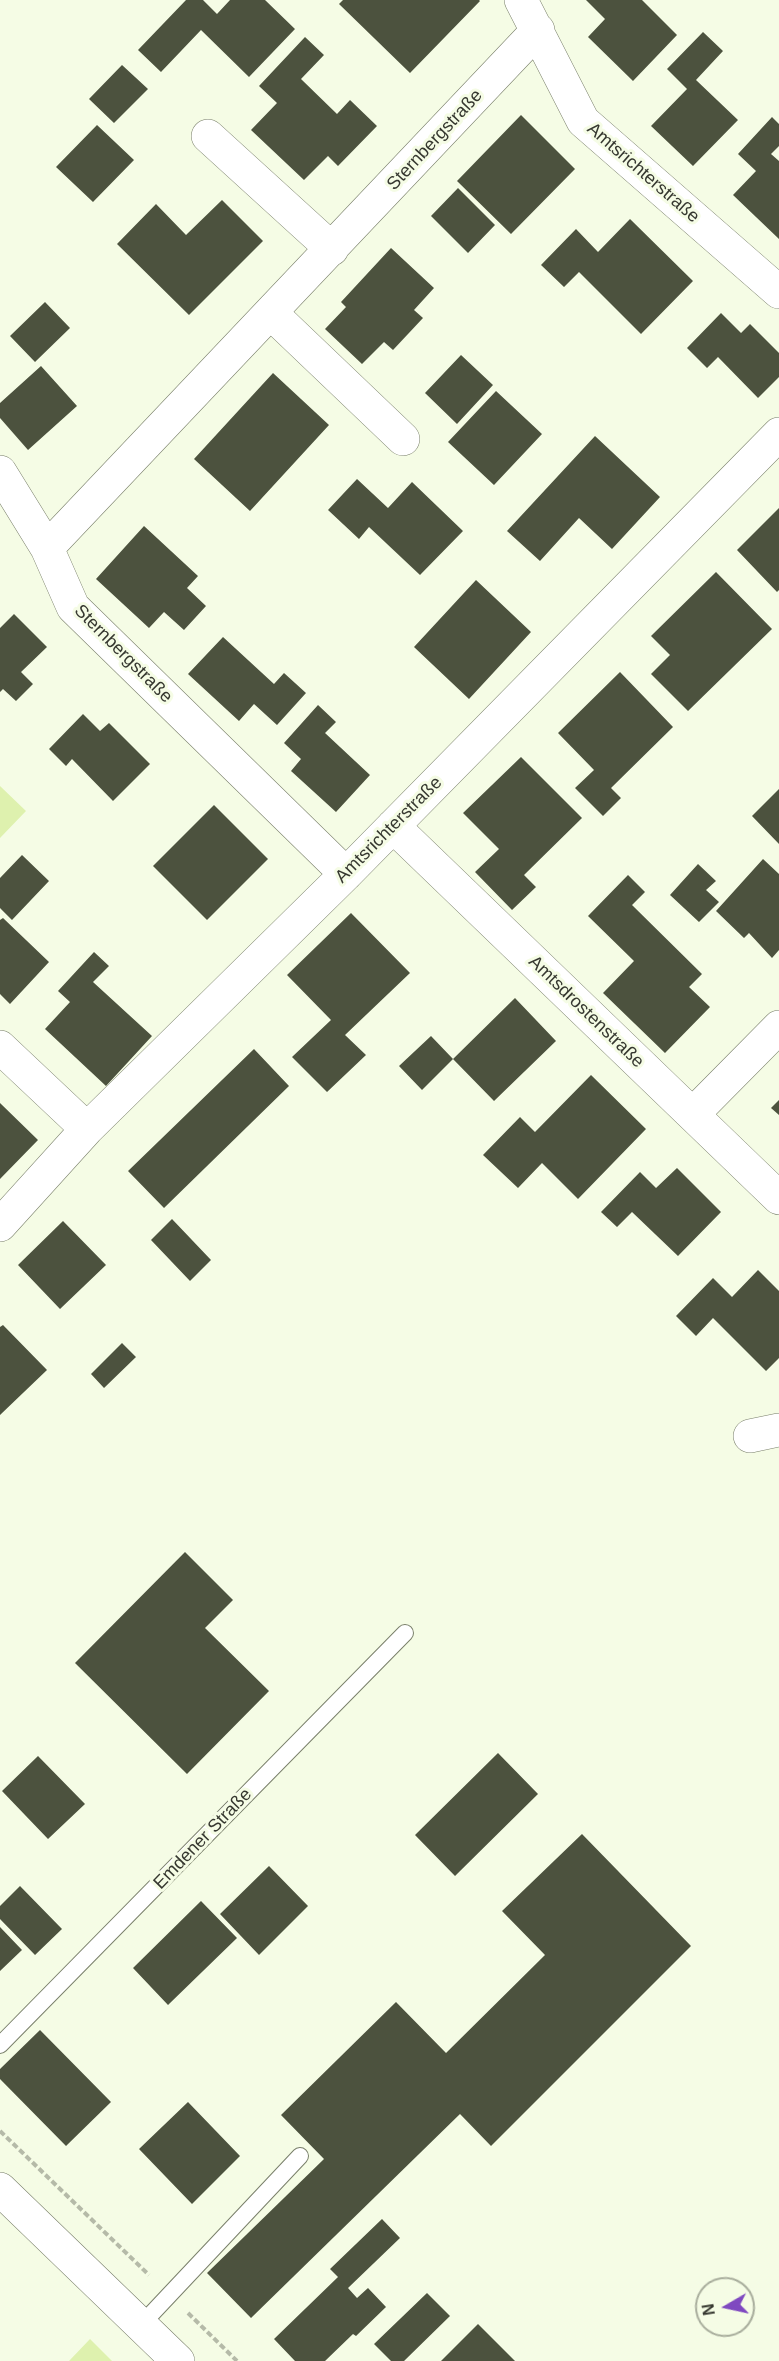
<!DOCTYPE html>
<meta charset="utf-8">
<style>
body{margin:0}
#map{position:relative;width:779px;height:2361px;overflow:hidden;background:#f5fce5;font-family:Helvetica,sans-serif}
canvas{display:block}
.north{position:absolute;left:695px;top:2277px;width:60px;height:60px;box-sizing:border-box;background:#f5fce5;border:2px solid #a9ae9d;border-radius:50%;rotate:261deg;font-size:16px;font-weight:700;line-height:24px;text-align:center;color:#363830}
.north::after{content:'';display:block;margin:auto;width:21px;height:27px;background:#7f49c0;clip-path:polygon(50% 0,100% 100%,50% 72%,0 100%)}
</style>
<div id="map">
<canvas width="779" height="2361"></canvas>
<div class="north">N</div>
</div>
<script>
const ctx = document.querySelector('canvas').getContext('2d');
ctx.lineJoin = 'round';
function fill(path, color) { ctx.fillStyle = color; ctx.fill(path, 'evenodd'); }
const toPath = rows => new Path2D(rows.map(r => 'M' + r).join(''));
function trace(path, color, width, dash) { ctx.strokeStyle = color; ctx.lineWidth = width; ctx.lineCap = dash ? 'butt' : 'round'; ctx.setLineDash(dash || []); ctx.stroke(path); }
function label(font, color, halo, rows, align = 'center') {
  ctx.font = font + ' Helvetica,sans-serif'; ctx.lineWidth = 6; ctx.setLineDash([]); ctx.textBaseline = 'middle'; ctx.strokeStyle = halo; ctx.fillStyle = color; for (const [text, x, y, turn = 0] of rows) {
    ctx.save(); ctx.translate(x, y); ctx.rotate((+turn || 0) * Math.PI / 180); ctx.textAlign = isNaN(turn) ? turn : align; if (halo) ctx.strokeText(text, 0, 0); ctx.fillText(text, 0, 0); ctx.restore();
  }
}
const green = toPath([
 [0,786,26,811,0,838],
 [90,2339,112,2361,69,2361]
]);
const building = toPath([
 [186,0,203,0,217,14,230,0,265,0,295,29,249,77,201,30,161,72,138,50],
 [343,0,479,0,480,1,410,73,339,4],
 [586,0,642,0,677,35,633,81,588,37,605,19],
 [703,32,723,51,696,80,738,120,693,166,651,126,687,89,667,69],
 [305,37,324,55,301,79,337,114,350,100,377,126,338,166,328,156,304,180,251,130,277,103,259,86],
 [122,65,148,89,114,123,89,99],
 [521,115,575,169,511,234,457,181],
 [772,117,779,124,779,146,771,154,779,161,779,239,733,195,756,171,738,154],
 [97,125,134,160,93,202,56,167],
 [458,188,495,225,468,253,431,216],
 [222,200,263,241,189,315,117,244,156,204,186,235],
 [630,219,693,281,641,334,579,272,564,287,541,265,576,229,598,252],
 [391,248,434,288,414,310,423,318,393,350,384,342,362,364,325,329,346,307,341,302],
 [45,302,70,328,35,362,10,336],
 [721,313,741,333,750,324,779,353,779,377,758,398,718,357,707,368,687,348],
 [461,355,493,385,457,424,425,393],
 [41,366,77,406,28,450,0,418,0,403],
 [273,373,329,425,250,511,194,459],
 [496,391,542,434,494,485,448,442],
 [595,436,660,497,612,549,579,518,540,561,507,531],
 [357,479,388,508,412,482,463,531,420,575,369,527,359,539,328,510],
 [779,508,779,590,777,592,737,550],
 [144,526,198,576,187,588,206,606,184,630,164,612,149,628,96,579],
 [716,572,772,629,688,711,651,674,670,655,651,636],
 [476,580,531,632,469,699,414,647],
 [14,614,47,647,21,672,33,684,16,701,3,689,0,692,0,628],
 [223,637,274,684,284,673,306,693,277,725,254,704,239,721,188,674],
 [620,672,673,727,611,788,621,798,603,816,575,788,594,770,558,733],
 [318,705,336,722,325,733,370,775,336,812,291,771,301,759,284,743],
 [83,714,100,731,109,723,150,764,113,801,72,759,66,766,49,749],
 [521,757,582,818,524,875,536,887,512,910,475,872,499,849,463,813],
 [779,789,779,844,752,816],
 [214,805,268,859,207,920,153,866],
 [22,855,49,881,12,920,0,908,0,878],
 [763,859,779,874,779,950,772,958,749,933,744,938,716,911],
 [698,864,716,881,706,890,719,902,699,922,670,895],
 [628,875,645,892,632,905,702,974,689,987,710,1007,665,1053,603,993,634,961,588,916],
 [351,913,410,973,345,1035,366,1055,327,1092,292,1057,331,1020,287,975],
 [3,918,49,962,10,1004,0,994,0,920],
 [94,952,109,966,93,982,152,1036,106,1086,45,1029,70,1002,58,991],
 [515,998,556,1041,494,1101,453,1059,422,1090,399,1066,431,1036,453,1059],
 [254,1049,289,1086,164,1208,128,1171],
 [591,1075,646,1129,578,1199,542,1163,518,1188,483,1155,520,1117,535,1132],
 [779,1100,779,1115,771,1108],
 [0,1103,38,1140,0,1179],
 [677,1168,721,1212,678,1256,632,1212,617,1227,601,1212,640,1172,656,1188],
 [172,1219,211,1260,190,1281,151,1240],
 [63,1221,106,1265,60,1309,18,1265],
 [758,1270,779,1291,779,1358,766,1371,713,1318,696,1336,676,1316,713,1278,732,1297],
 [3,1325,47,1370,0,1415,0,1327],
 [122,1343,136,1357,104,1388,91,1374],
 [185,1552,233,1600,205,1628,269,1691,187,1774,75,1663],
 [498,1753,538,1794,455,1876,415,1835],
 [38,1756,85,1804,48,1839,2,1791],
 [582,1834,691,1946,491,2146,460,2114,251,2318,207,2273,324,2159,281,2115,396,2002,446,2053,545,1955,502,1911],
 [269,1866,308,1906,259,1955,220,1914],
 [20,1886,62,1929,35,1955,0,1919,0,1906],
 [201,1901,237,1938,168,2005,133,1968],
 [0,1927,22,1950,0,1971],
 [40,2030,111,2102,66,2146,0,2079,0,2069],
 [188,2102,240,2156,192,2204,139,2149],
 [382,2219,400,2238,348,2288,357,2298,368,2288,386,2307,356,2336,353,2334,325,2361,295,2361,274,2339,338,2277,330,2269],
 [427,2293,450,2316,404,2361,391,2361,374,2344],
 [478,2324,515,2361,441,2361]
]);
const path = toPath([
 [0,2131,149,2275],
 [188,2313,237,2361]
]);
const lane = toPath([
 [0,2045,405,1633],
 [141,2325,300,2156]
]);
const street = toPath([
 [521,0,583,121,779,292],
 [208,136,332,249],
 [271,313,403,439],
 [0,472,47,548,73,607,346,874],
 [47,548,538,30],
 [393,826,779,1198],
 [0,1047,87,1129],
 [693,1114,779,1027],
 [0,1225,87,1129,346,874,779,434],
 [750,1436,779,1430]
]);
const secondary = toPath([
 [0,2189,178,2361]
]);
const streetNames = [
 ["Sternbergstraße",435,140,-47],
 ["Amtsrichterstraße",643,173,41],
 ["Sternbergstraße",123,654,45],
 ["Amtsrichterstraße",389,830,-45],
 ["Amtsdrostenstraße",586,1012,44],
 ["Emdener Straße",203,1839,-46]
];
fill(green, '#def1ae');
fill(building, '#4c523e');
trace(lane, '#797f6a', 18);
trace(street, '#797f6a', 34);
trace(secondary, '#797f6a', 34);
trace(path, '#b5baa8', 4, [6, 3]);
trace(lane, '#fff', 16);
trace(street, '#fff', 33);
trace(secondary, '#fff', 33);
label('18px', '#363830', '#f5fce5', streetNames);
</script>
